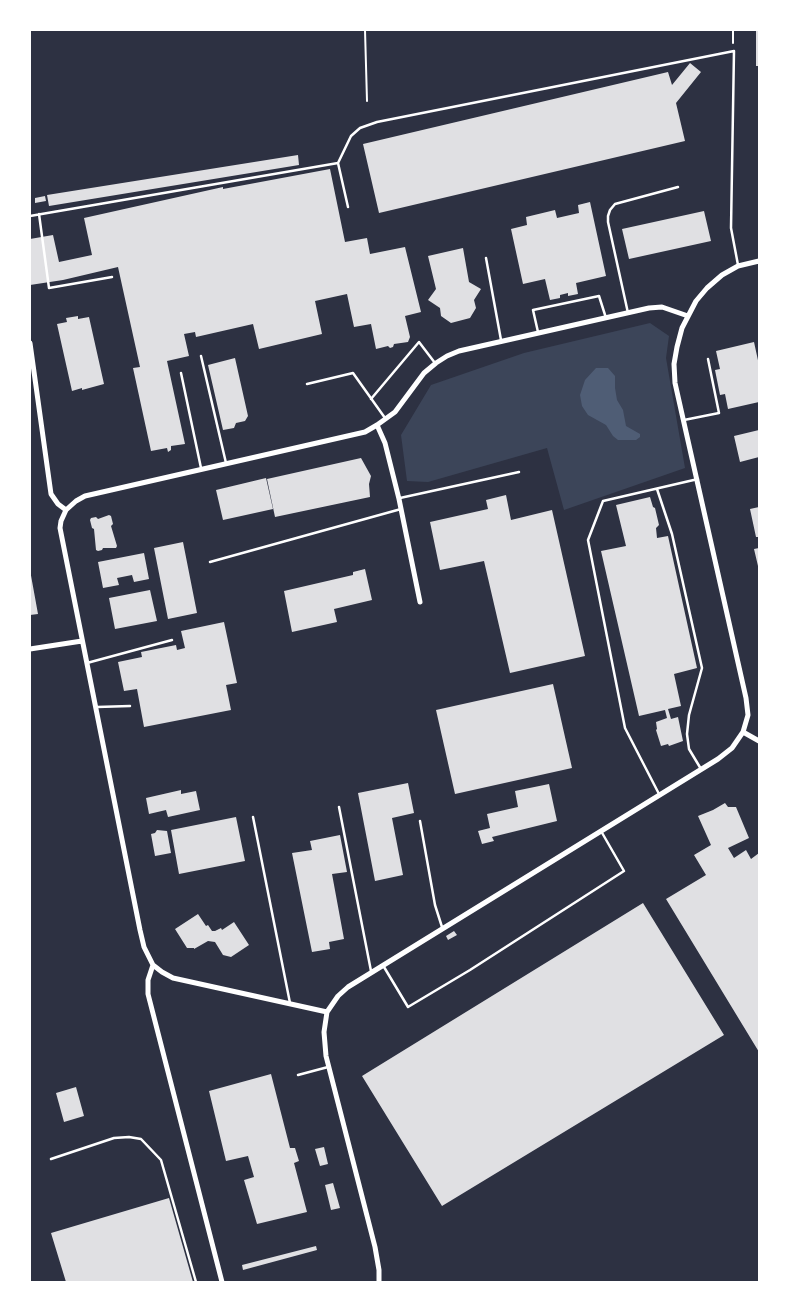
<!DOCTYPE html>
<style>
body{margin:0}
#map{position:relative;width:789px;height:1312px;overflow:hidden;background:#2d3142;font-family:"Archivo Narrow",sans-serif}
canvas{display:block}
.frame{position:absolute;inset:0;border:31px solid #fff;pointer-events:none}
</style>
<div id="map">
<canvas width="789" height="1312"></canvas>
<div class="frame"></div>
</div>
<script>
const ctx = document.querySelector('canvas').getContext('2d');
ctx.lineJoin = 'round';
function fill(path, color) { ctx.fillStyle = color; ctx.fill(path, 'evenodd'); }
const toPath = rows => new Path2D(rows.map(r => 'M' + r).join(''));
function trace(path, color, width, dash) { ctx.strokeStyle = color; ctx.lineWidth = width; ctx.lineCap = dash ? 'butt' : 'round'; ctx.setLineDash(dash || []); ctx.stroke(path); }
const green = toPath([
 [650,323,669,336,666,358,685,468,564,510,547,448,428,482,407,481,401,435,431,385,524,353]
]);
const water = toPath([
 [596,368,608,368,615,376,615,388,617,400,623,410,626,426,640,434,640,437,636,440,618,440,613,436,606,425,588,415,582,406,580,395,585,380]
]);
const building = toPath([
 [756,30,759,30,759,66,756,66],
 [690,63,701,72,676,103,685,141,379,213,363,144,668,72,672,85],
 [298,155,299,165,49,206,47,195],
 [330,169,345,242,367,238,370,254,405,247,421,312,405,316,410,337,408,342,394,344,393,347,390,348,388,346,376,349,371,324,354,327,347,294,315,301,322,334,259,349,253,324,196,337,195,332,184,334,189,356,167,361,185,444,171,446,171,450,168,452,167,448,151,451,133,368,140,367,118,267,63,280,30,285,30,239,53,235,59,262,92,255,84,218,223,187,223,189],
 [45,196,46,201,35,203,35,198],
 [590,202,606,276,576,283,578,294,568,296,568,293,560,295,560,298,550,300,545,279,523,284,511,229,527,225,526,217,555,210,557,218,579,213,578,205],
 [704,211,711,241,629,259,622,229],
 [463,248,469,282,481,289,474,300,476,308,470,318,451,323,441,316,440,308,428,300,436,289,428,256],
 [78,316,78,319,89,317,104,384,82,390,82,388,72,391,57,324,67,322,66,318],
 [754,342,759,365,759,402,728,409,725,394,720,395,715,370,720,369,716,351],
 [235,358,248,416,245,421,236,423,234,428,223,430,208,365],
 [759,430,759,457,740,462,734,436],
 [361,458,371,476,369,484,370,497,275,517,267,479],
 [266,478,273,509,223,520,216,490],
 [506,495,511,520,552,510,585,656,510,673,484,561,440,570,430,522,488,509,486,500],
 [650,497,653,507,655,508,659,525,656,528,657,538,668,536,697,668,674,674,681,706,668,709,671,719,678,717,683,741,669,746,668,744,661,746,656,730,657,729,656,722,667,718,665,710,639,716,601,551,626,546,616,505],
 [759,507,759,537,756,537,750,509],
 [109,515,111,516,113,524,111,526,117,546,116,548,103,548,102,550,98,551,96,550,94,529,92,528,90,520,91,518,96,517,98,519],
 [183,542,197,613,168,619,154,548],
 [759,548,759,566,758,566,754,549],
 [144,553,149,579,134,582,132,575,117,578,119,585,103,588,98,562],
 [365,569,372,600,334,609,337,622,292,632,284,591,353,575,353,572],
 [30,570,38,614,30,615],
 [150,590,157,621,115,629,109,598],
 [224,622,237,683,226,685,231,710,144,727,137,689,124,691,118,662,142,657,141,652,176,645,177,650,185,648,181,631],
 [553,684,572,768,455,794,436,710],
 [408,783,414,813,392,818,403,875,375,881,358,793],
 [549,784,557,821,492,837,494,841,482,844,478,831,490,828,487,814,518,807,515,791],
 [181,790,181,794,196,791,200,810,168,817,166,810,149,814,146,798],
 [725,803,728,807,736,807,749,838,728,848,734,858,746,850,751,859,759,853,759,1052,666,899,706,875,694,855,711,845,698,816,713,810],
 [236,817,245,861,179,874,171,830],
 [157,830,167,831,171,853,155,856,151,834,155,833],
 [340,835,347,872,332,874,344,939,329,942,330,949,312,952,292,853,312,850,310,841],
 [643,903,724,1035,442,1206,362,1076],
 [198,914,206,926,208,925,212,931,215,931,221,928,222,930,234,922,249,945,231,957,223,955,215,942,208,941,194,949,194,948,187,948,175,929],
 [454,931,457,935,448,940,446,936],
 [271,1074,290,1148,295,1148,299,1161,294,1163,307,1212,257,1224,244,1180,254,1177,248,1156,226,1161,209,1091],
 [76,1087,84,1116,64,1122,56,1093],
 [324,1147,328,1164,320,1166,315,1149],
 [333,1183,340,1208,331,1210,325,1185],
 [169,1198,193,1282,66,1282,51,1233],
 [316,1246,317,1250,243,1270,242,1265]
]);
const path = toPath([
 [365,30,367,101],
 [733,30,733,43]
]);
const service = toPath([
 [348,207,338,163,351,136,360,128,377,122,734,51,731,228,738,265],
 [39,214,49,288,112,277],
 [30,216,338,163],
 [486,258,501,340],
 [628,313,608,222,608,216,610,210,615,204,678,187],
 [538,332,533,310,599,296,606,318],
 [201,356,226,463],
 [181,373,201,468],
 [307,384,353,373,385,418],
 [371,399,419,342,435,363],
 [684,420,719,413,708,359],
 [657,489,672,534,702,668,689,715,687,734,689,749,701,769],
 [400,498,519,472],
 [210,562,401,509],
 [87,663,172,640],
 [97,707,130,706],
 [659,794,625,728,588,540,603,501,698,479],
 [339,807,371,971],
 [253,817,290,1003],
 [420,821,435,905,442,927],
 [384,967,408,1007,470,970,624,871,601,831],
 [298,1075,328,1067],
 [51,1159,114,1138,129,1137,141,1139,161,1160,196,1282]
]);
const minor = toPath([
 [30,343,51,494,58,504,66,510],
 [377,425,385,443,399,499,420,602],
 [30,649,82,641],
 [743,732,759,741],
 [153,965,148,980,148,994,222,1282],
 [327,1012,173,978,162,972,153,965,144,947,140,930,60,528,61,521,66,510,76,501,85,496,365,432,377,425,395,412,424,373,436,363,447,356,459,351,649,308,662,307,688,316],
 [379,1282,379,1270,375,1247,326,1056,324,1032,327,1012,338,996,348,987,718,759,732,748,743,732,748,715,746,698,675,383,674,364,677,347,682,328,696,301,707,288,722,275,738,266,759,261]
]);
fill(green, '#3c4559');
fill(water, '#4f5d75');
fill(building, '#e0e0e3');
trace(path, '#fff', 2);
trace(service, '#fff', 2.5);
trace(minor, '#fff', 5);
</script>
